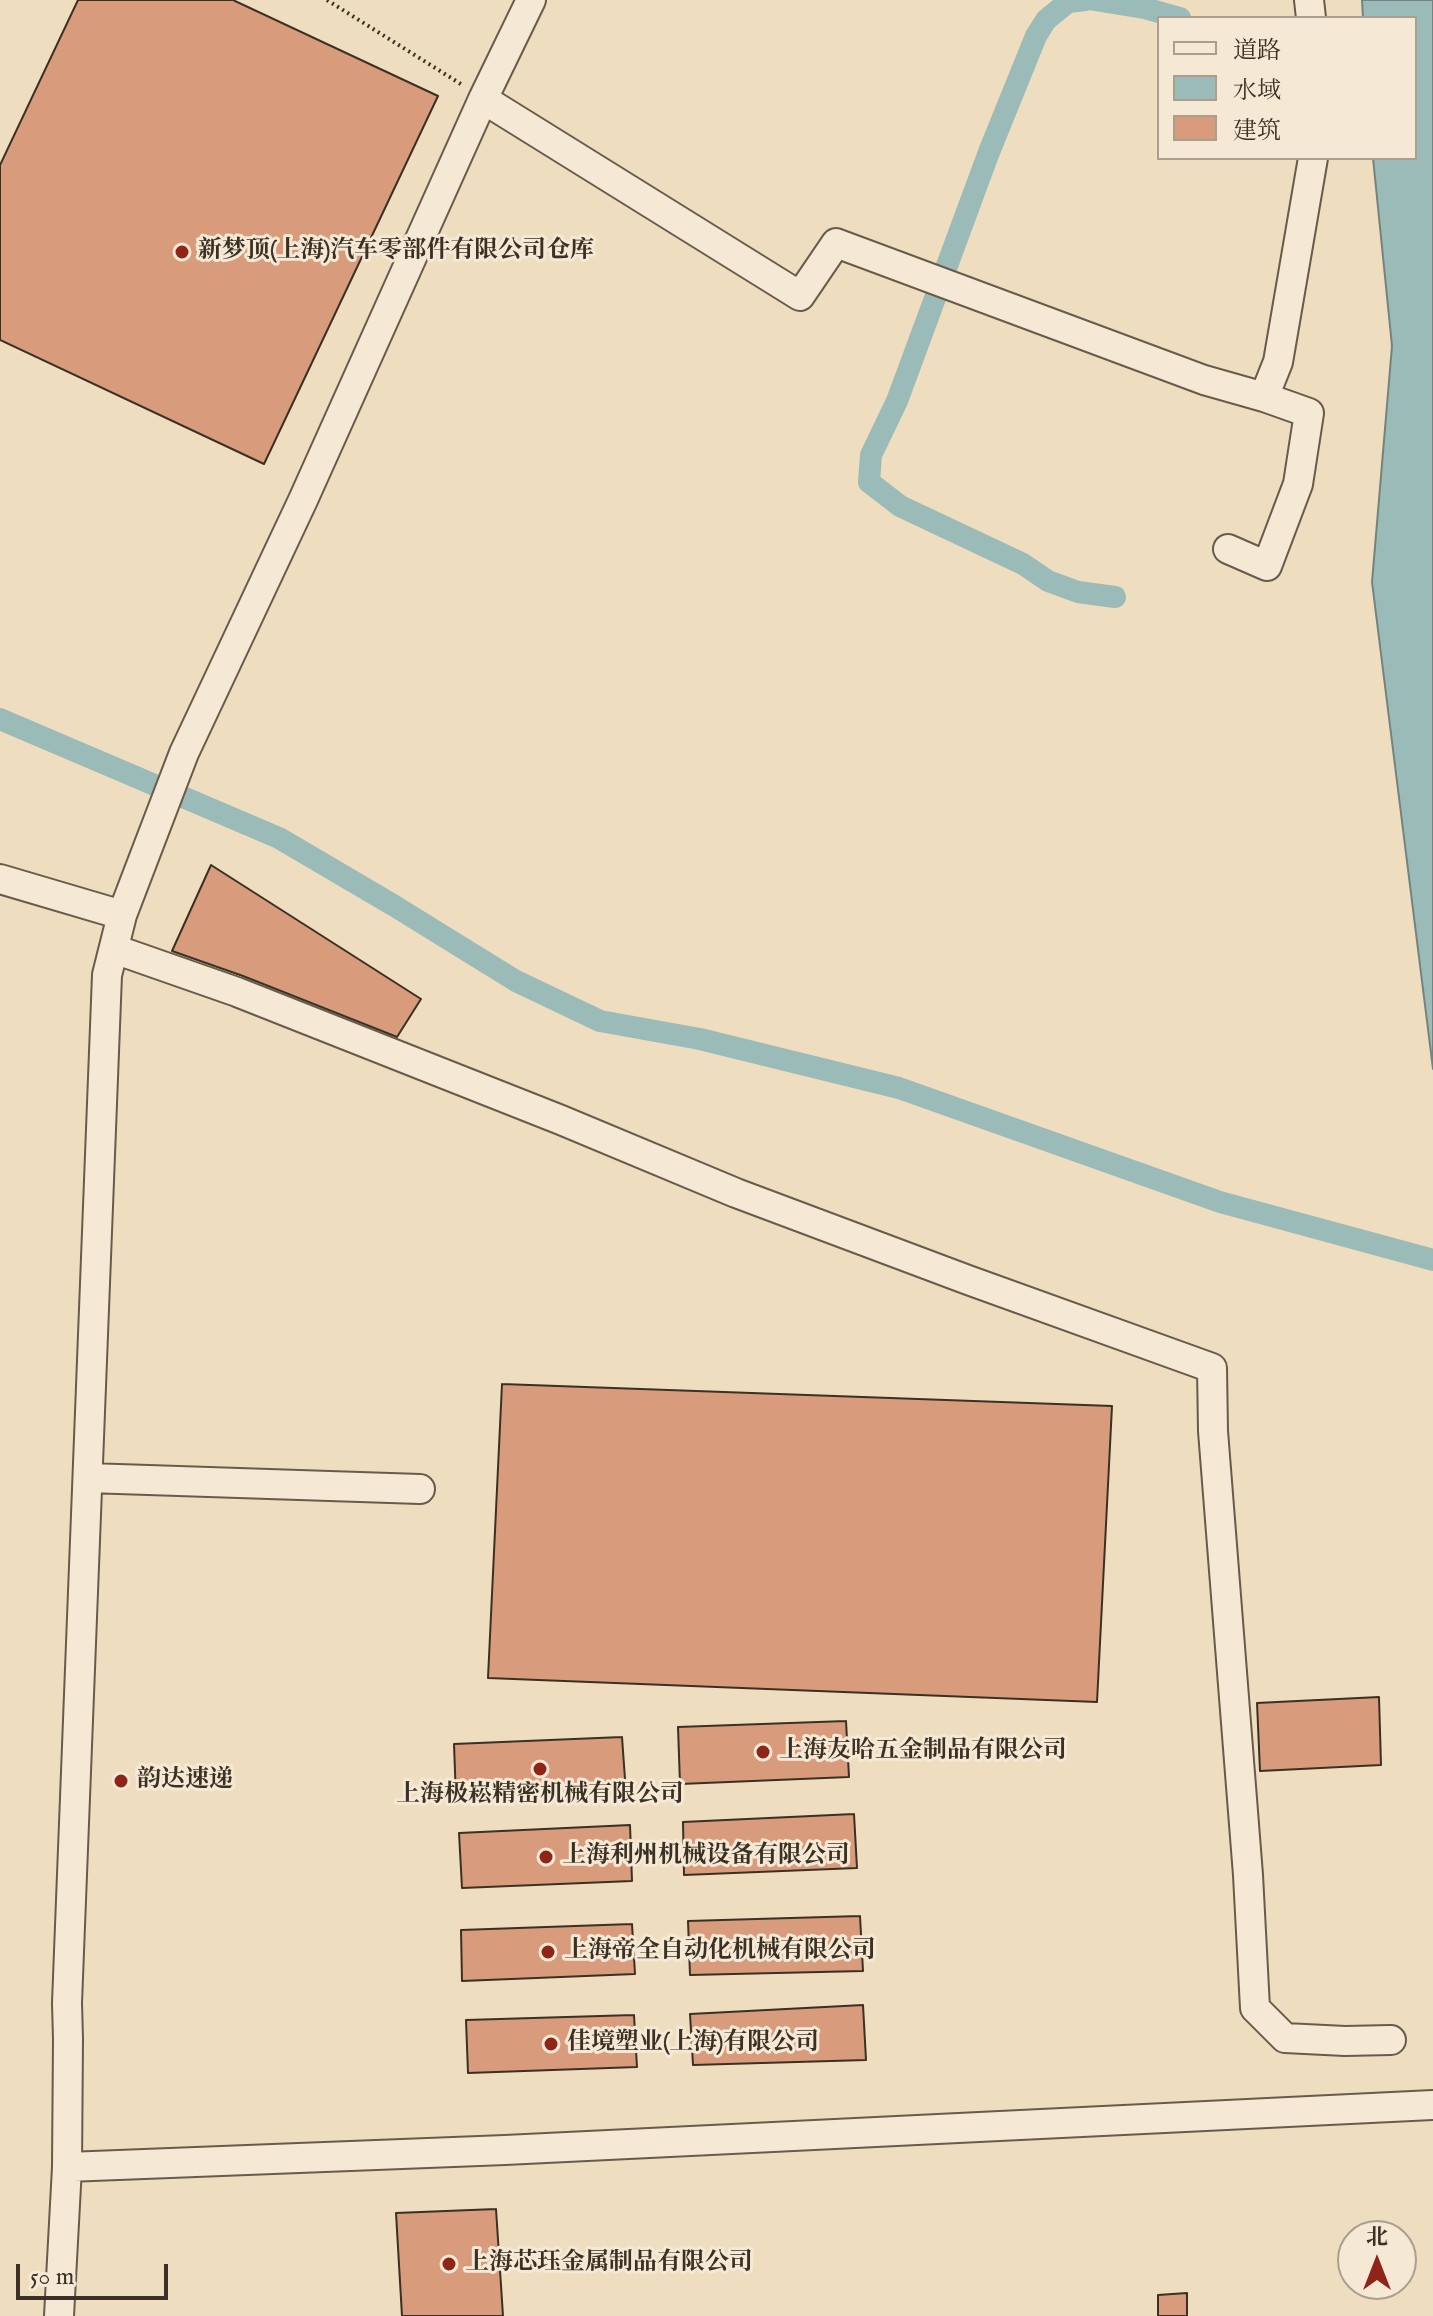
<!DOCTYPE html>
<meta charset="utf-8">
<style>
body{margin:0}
#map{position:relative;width:1433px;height:2316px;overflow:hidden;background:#efddbf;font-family:"IM FELL English","Noto Serif SC",serif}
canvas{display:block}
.legend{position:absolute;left:1157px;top:16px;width:260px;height:144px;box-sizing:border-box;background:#f5e9d5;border:2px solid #aa9f8e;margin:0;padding:10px 14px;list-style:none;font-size:24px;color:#3a3024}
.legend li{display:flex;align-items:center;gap:16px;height:40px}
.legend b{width:40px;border:2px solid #aa9f8e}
.north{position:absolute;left:1337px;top:2220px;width:80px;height:80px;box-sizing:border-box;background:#f5e9d5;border:2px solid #aa9f8e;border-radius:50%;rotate:0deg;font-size:22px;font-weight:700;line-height:32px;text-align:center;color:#3a3024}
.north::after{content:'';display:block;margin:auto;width:28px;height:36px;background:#8f2418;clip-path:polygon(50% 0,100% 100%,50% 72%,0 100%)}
.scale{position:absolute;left:16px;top:2264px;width:152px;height:36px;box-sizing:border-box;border:4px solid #3a3024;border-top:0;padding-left:10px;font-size:24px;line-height:28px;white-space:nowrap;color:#3a3024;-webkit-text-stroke:6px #f5e9d5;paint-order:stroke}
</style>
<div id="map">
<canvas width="1433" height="2316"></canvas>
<ul class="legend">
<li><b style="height:10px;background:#f5e9d5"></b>道路</li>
<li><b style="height:22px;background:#9bbbb8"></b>水域</li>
<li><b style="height:22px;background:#d89c7c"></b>建筑</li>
</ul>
<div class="north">北</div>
<div class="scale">50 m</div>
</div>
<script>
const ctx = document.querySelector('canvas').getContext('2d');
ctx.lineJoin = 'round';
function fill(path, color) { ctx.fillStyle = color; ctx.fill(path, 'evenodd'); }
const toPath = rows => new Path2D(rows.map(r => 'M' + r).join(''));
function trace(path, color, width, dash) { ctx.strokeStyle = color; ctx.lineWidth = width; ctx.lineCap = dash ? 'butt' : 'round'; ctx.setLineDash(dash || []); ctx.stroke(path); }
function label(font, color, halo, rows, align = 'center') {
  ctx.font = font + ' "IM FELL English","Noto Serif SC",serif'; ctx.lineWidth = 6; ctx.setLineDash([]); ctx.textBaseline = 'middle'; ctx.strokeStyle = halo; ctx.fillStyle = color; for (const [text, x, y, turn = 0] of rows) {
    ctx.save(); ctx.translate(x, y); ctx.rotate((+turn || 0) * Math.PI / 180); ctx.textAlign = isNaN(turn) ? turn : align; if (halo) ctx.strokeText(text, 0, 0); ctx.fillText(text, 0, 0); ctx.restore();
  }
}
const water = toPath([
 [1362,0,1433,0,1433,1069,1372,582,1392,346,1373,158,1415,158,1415,18,1363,18,1362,0]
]);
const canal = toPath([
 [1086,0,1068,2,1046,20,1036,36,989,152,897,401,871,455,869,482,900,506,1023,564,1048,581,1078,592,1115,597],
 [1095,0,1144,8,1180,18],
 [0,719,279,838,393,905,516,981,600,1021,700,1039,899,1088,1220,1202,1433,1260]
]);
const building = toPath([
 [78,0,233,0,438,96,264,464,0,340,0,165,78,0],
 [211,865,421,999,397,1037,243,976,172,951,211,865],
 [502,1384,1112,1406,1097,1702,488,1678,502,1384],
 [1379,1697,1381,1765,1260,1771,1257,1703,1379,1697],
 [846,1721,849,1777,680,1784,678,1727,846,1721],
 [622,1737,626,1793,456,1799,454,1744,622,1737],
 [854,1814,857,1868,684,1875,683,1822,854,1814],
 [630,1825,632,1881,462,1888,459,1833,630,1825],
 [860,1916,863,1971,690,1975,688,1921,860,1916],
 [632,1924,635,1974,462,1981,461,1930,632,1924],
 [863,2005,866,2060,693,2065,690,2014,863,2005],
 [634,2015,637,2067,468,2073,466,2020,634,2015],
 [496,2209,503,2316,402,2316,396,2213,496,2209],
 [1187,2293,1187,2316,1158,2316,1158,2295,1187,2293]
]);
const path = toPath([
 [327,0,464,86]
]);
const minor = toPath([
 [1309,0,1311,18],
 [483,99,800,296,836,243,1204,380,1264,397,1278,362,1313,158],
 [1228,549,1267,566,1298,484,1309,413,1264,397],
 [0,879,122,915],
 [114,949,237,992,561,1120,736,1193,968,1280,1212,1368,1213,1431,1248,1875,1255,2008,1285,2038,1345,2041,1391,2040],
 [88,1478,420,1489],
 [67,2167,505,2150,1433,2105],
 [59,2316,67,2167,68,2039,67,2003,107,975,122,915,184,753,303,500,483,99,531,0]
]);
const markers = [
 [182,252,8,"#8f2418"],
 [763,1752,8,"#8f2418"],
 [540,1769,8,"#8f2418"],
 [121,1781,8,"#8f2418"],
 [546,1857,8,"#8f2418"],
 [548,1952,8,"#8f2418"],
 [551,2044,8,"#8f2418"],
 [449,2264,8,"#8f2418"]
];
const poiNames = [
 ["新梦顶(上海)汽车零部件有限公司仓库",198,252],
 ["上海友哈五金制品有限公司",779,1752],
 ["韵达速递",137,1781],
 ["上海极崧精密机械有限公司",540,1796,"center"],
 ["上海利州机械设备有限公司",562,1857],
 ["上海帝全自动化机械有限公司",564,1952],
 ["佳境塑业(上海)有限公司",567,2044],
 ["上海芯珏金属制品有限公司",465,2264]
];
fill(water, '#9bbbb8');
trace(water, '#74837d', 2);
trace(canal, '#9bbbb8', 22);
fill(building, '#d89c7c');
trace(building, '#3a3024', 2);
trace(minor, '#675b4b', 32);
trace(path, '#3a3024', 4, [2, 4]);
trace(minor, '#f5e9d5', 28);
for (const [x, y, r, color] of markers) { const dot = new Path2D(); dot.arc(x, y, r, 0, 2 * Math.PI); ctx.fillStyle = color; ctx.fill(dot); trace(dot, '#f5e9d5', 3); }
label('bold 24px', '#3a3024', '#f5e9d5', poiNames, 'left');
</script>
